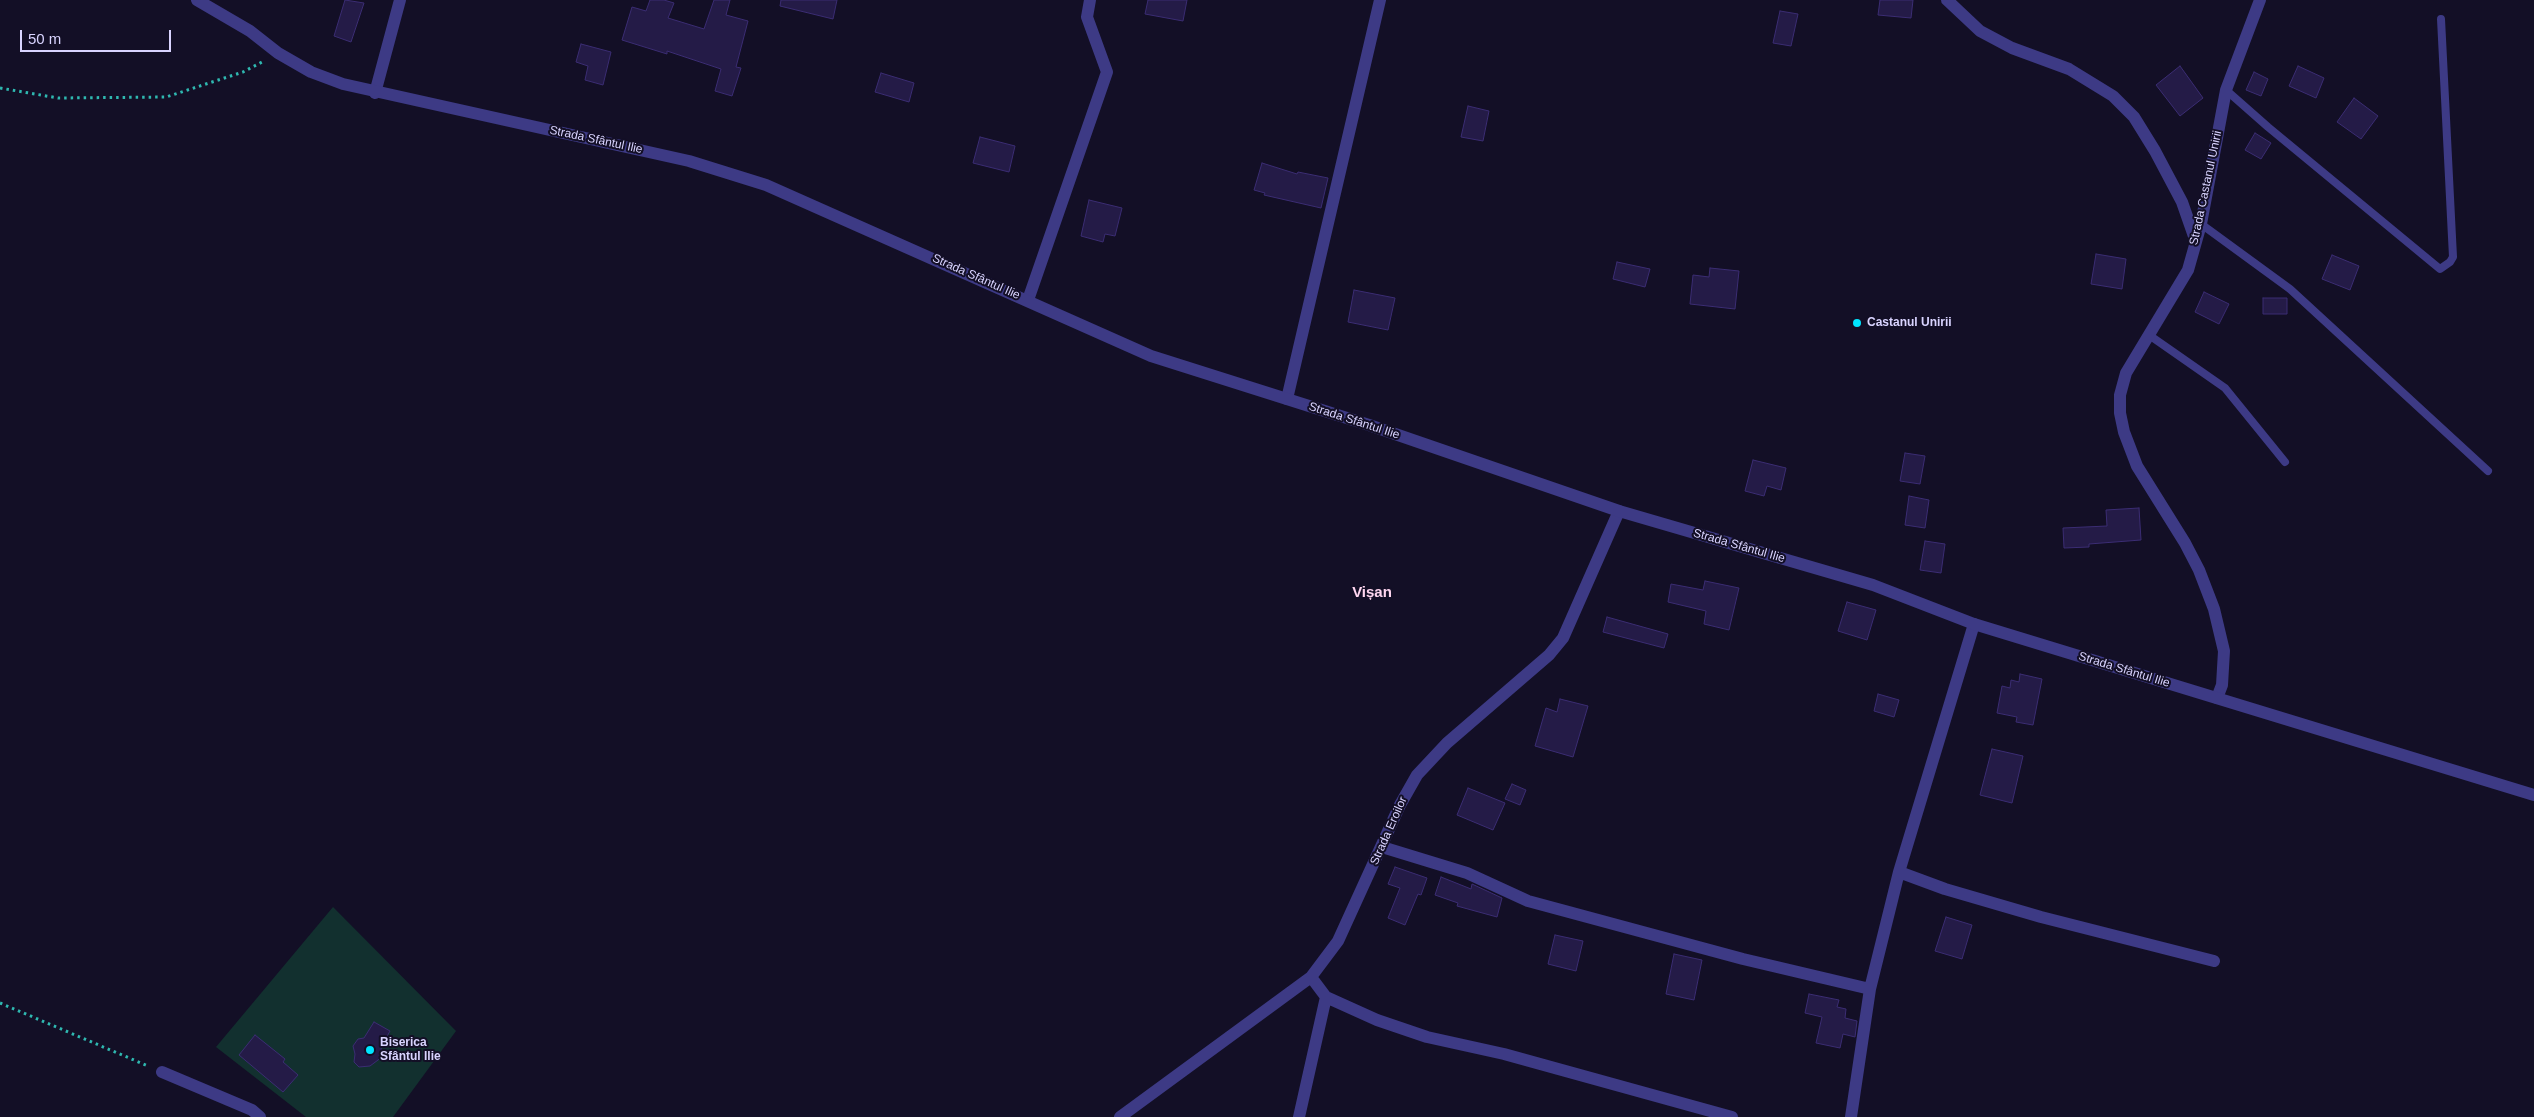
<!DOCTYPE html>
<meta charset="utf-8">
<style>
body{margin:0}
#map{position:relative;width:2534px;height:1117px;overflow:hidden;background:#130f26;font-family:Arial,sans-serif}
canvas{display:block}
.scale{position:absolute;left:20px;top:30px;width:151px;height:22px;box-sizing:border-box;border:2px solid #d9d4ff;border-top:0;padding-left:6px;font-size:15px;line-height:18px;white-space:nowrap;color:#d9d4ff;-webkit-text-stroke:4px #130f26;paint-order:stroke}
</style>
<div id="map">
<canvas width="2534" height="1117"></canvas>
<div class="scale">50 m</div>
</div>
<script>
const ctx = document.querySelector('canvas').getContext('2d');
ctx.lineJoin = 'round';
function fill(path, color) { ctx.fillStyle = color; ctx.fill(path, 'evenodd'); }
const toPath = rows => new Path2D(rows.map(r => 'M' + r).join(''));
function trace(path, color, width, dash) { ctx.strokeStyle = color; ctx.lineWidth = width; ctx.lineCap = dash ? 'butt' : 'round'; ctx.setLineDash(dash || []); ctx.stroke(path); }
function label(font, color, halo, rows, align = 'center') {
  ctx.font = font + ' Arial,sans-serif'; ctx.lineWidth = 4; ctx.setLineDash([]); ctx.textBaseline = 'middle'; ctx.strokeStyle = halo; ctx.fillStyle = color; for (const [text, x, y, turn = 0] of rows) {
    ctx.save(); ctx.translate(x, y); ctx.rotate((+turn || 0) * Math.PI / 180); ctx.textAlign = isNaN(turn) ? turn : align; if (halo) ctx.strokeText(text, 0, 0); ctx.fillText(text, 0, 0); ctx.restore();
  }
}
const green = toPath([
 [333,907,456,1031,393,1117,306,1117,216,1047]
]);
const building = toPath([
 [345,0,364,3,351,42,334,36,345,0],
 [650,0,664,0,674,3,668,18,704,29,714,0,730,0,726,15,748,21,736,67,741,68,732,96,715,91,721,69,667,51,667,54,622,40,632,7,646,11,650,0],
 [781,0,837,0,833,19,780,6,781,0],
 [1148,0,1187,0,1183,21,1145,14,1148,0],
 [1880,0,1913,0,1911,18,1878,15,1880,0],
 [1780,11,1798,14,1791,46,1773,43,1780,11],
 [581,44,611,52,603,85,585,80,588,66,576,62,581,44],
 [2180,66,2203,98,2180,116,2156,85,2180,66],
 [2298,66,2324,78,2316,98,2289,86,2298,66],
 [2254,72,2268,79,2261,96,2246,90,2254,72],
 [881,73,914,83,909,102,875,92,881,73],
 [2354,98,2378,116,2361,139,2337,122,2354,98],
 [1468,106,1489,111,1483,141,1461,137,1468,106],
 [2255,133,2271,143,2261,159,2245,150,2255,133],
 [980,137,1015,146,1009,172,973,163,980,137],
 [1262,163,1297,174,1298,172,1328,178,1321,208,1264,195,1265,193,1254,190,1262,163],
 [1089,200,1122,208,1115,236,1105,234,1103,242,1081,236,1089,200],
 [2096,254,2126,259,2122,289,2091,284,2096,254],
 [2332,255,2359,266,2350,290,2322,279,2332,255],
 [1617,262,1650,269,1645,287,1613,279,1617,262],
 [1710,268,1739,271,1735,309,1690,304,1693,275,1709,277,1710,268],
 [1354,290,1395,298,1388,330,1348,322,1354,290],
 [2204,292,2229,304,2219,324,2195,312,2204,292],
 [2263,298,2287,298,2287,314,2263,314,2263,298],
 [1905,453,1925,456,1920,484,1900,481,1905,453],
 [1753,460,1786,468,1781,490,1767,486,1764,496,1745,491,1753,460],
 [1909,496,1929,500,1925,528,1905,525,1909,496],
 [2139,508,2141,540,2089,544,2089,547,2064,548,2063,528,2107,526,2106,510,2139,508],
 [1925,541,1945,544,1941,573,1920,570,1925,541],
 [1705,581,1739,588,1729,630,1704,624,1706,611,1668,602,1671,584,1703,590,1705,581],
 [1847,602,1876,610,1867,640,1838,631,1847,602],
 [1607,617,1668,634,1664,648,1603,632,1607,617],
 [2020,674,2042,679,2033,725,2016,722,2017,717,1997,713,2002,686,2010,688,2011,680,2019,682,2020,674],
 [1878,694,1899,700,1894,717,1874,711,1878,694],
 [1560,699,1588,706,1573,757,1535,746,1546,708,1557,712,1560,699],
 [1992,749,2023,756,2012,803,1980,795,1992,749],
 [1512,784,1526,790,1520,805,1505,799,1512,784],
 [1468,788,1505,803,1493,830,1457,815,1468,788],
 [1395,867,1427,878,1421,895,1418,894,1405,925,1388,918,1400,888,1388,884,1395,867],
 [1441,877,1471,889,1472,884,1502,898,1497,917,1457,906,1458,903,1435,895,1441,877],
 [1946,917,1972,925,1962,959,1935,951,1946,917],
 [1555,935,1583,941,1576,971,1548,964,1555,935],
 [1674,954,1702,960,1694,1000,1666,994,1674,954],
 [1809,994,1839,1000,1837,1007,1846,1009,1845,1018,1857,1021,1855,1037,1843,1034,1840,1048,1816,1043,1822,1017,1805,1013,1809,994],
 [374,1022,390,1031,381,1047,382,1057,370,1066,359,1067,354,1062,355,1054,353,1046,358,1039,364,1038,374,1022],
 [255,1035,285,1059,283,1062,298,1075,283,1092,239,1055,255,1035]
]);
const path = toPath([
 [0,88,58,98,166,97,243,72,262,62],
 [0,1003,148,1066]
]);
const service = toPath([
 [2226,90,2268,127,2440,269,2450,262,2453,257,2441,19],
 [2201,224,2290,289,2488,471],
 [2149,335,2225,388,2285,462]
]);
const minor = toPath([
 [1947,0,1980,31,2012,48,2069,69,2113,96,2134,117,2155,151,2182,202,2196,242],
 [375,93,400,0],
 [1028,300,1107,72,1087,17,1090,0],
 [1287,399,1380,0],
 [2217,698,2222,685,2224,651,2214,609,2199,570,2185,543,2137,466,2124,432,2120,413,2120,395,2126,373,2188,270,2201,224,2226,90,2260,0],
 [1382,847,1467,873,1528,901,1743,959,1870,989],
 [1899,872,1945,889,2041,917,2214,961],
 [1326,997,1377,1020,1427,1037,1504,1054,1732,1117],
 [162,1072,252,1110,260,1117],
 [1120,1117,1311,977,1338,941,1400,805,1417,775,1447,743,1549,655,1563,638,1619,511],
 [1299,1117,1326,997,1311,977],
 [1851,1117,1870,989,1899,872,1974,624]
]);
const tertiary = toPath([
 [197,0,250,31,278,53,311,72,343,84,689,161,766,185,1151,356,1369,425,1619,511,1873,585,1974,624,2534,795]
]);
const markers = [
 [1857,323,5,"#00e5ff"],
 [370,1050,5,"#00e5ff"]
];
const streetNames = [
 ["Strada Sfântul Ilie",596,140,12],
 ["Strada Castanul Unirii",2206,188,-78],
 ["Strada Sfântul Ilie",976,277,24],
 ["Strada Sfântul Ilie",1354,421,18],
 ["Strada Sfântul Ilie",1739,546,16],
 ["Strada Sfântul Ilie",2124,670,17],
 ["Strada Eroilor",1389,831,-66]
];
const poiNames = [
 ["Castanul Unirii",1867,323],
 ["Biserica",380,1043],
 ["Sfântul Ilie",380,1057]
];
const quarterNames = [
 ["Vișan",1372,593]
];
fill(green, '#12302f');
fill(building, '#241b47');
trace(building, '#3b2d73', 1);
trace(path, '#2fb8b0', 3, [2.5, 4]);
trace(service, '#3d3a85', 8);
trace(minor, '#3d3a85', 12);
trace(tertiary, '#3d3a85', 12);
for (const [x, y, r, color] of markers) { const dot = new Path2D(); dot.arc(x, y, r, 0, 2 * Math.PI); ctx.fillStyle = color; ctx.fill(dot); trace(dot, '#130f26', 2); }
label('12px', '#d9d4ff', '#130f26', streetNames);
label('bold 12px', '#d9d4ff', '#130f26', poiNames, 'left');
label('bold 15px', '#ffd6f0', '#130f26', quarterNames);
</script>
